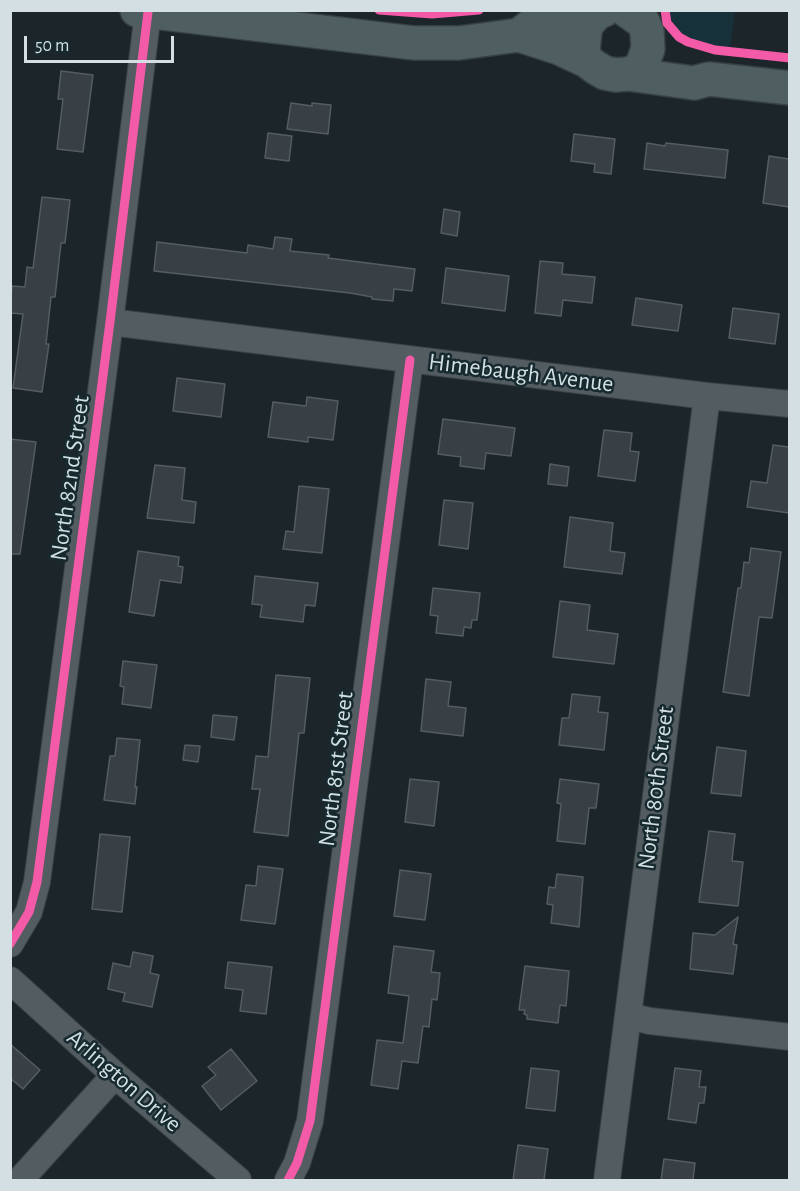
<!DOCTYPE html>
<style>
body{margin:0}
#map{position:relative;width:800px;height:1191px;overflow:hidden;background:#1c262a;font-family:"Alegreya Sans",sans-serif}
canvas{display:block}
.frame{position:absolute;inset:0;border:12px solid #d3dfe3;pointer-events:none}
.scale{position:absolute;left:24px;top:36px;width:150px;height:27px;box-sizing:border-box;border:3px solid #d3dfe3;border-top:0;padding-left:8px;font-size:18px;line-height:21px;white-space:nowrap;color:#d3dfe3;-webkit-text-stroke:4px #162a30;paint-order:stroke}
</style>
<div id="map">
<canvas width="800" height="1191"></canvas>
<div class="frame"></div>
<div class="scale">50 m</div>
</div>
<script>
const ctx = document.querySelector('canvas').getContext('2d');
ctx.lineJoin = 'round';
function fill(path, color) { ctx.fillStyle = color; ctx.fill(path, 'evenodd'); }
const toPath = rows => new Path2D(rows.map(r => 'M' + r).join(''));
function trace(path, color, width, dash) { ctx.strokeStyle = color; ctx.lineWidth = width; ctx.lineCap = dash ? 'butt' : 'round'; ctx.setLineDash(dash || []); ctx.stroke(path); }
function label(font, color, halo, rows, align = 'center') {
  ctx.font = font + ' "Alegreya Sans",sans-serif'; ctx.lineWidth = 5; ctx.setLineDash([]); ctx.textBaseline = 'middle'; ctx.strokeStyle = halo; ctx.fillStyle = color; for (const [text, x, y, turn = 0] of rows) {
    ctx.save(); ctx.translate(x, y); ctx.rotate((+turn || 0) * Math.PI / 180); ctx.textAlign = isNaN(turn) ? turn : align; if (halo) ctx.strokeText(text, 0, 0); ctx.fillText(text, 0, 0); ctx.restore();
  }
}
const built = toPath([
 [669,11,735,11,730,48,707,45,686,37,673,25]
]);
const building = toPath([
 [61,71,93,75,83,152,57,149,63,99,58,99,61,71],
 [291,103,312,106,312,103,331,105,328,134,287,129,291,103],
 [268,133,292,136,289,161,265,158,268,133],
 [574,134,615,139,611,174,594,172,595,164,571,161,574,134],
 [647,143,665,146,666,143,728,150,725,178,644,169,647,143],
 [769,156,789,159,789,207,763,203,769,156],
 [42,197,70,200,65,243,61,243,55,297,51,297,46,344,49,344,42,392,13,388,23,314,10,313,12,286,25,287,27,267,33,268,42,197],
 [444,209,460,212,457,236,441,233,444,209],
 [275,237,292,239,290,251,329,255,328,258,415,269,412,291,394,289,393,301,372,299,372,297,350,293,154,271,157,242,247,253,248,245,273,249,275,237],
 [540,261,563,263,562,274,595,277,592,303,563,300,561,316,535,313,540,261],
 [446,268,509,276,505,311,442,303,446,268],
 [636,298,682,305,678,331,632,325,636,298],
 [733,308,779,314,775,344,729,338,733,308],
 [177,378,225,384,221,417,173,411,177,378],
 [307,397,338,401,333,440,308,437,308,442,268,437,273,402,306,406,307,397],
 [443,419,515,428,511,456,486,453,484,469,460,466,461,457,438,454,443,419],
 [604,430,632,433,630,451,639,452,635,481,598,476,604,430],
 [10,439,36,442,20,554,10,554,10,439],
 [773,445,789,447,789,513,747,507,751,481,767,483,773,445],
 [550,464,569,467,567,486,548,484,550,464],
 [155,465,185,468,182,500,196,502,194,523,147,518,155,465],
 [299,486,329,489,322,553,283,549,286,531,294,532,299,486],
 [444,500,473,503,468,549,439,545,444,500],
 [570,517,613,523,610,551,625,553,622,574,564,567,570,517],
 [751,548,781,552,772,618,759,617,749,696,723,692,738,588,741,588,744,562,749,563,751,548],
 [138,551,179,557,178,566,183,567,181,583,160,580,154,616,129,612,138,551],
 [255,576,318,583,315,606,305,605,303,622,260,617,262,605,252,604,255,576],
 [433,588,480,593,477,620,472,620,471,628,464,627,463,636,436,633,438,616,430,615,433,588],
 [560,601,590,605,587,630,618,634,614,664,553,657,560,601],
 [123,661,157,665,151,708,122,704,124,687,120,686,123,661],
 [276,675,310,678,304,733,299,733,288,836,254,832,260,789,252,789,256,756,268,757,276,675],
 [426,679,451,682,448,706,466,708,463,736,421,731,426,679],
 [572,694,600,697,598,712,608,713,604,750,559,745,562,718,569,718,572,694],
 [213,715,237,717,234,740,211,737,213,715],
 [117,738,140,740,135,787,137,787,135,804,104,800,110,756,115,756,117,738],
 [185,745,200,746,198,762,183,760,185,745],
 [717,747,746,751,741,796,711,793,717,747],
 [410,779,439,782,434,826,405,822,410,779],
 [560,779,599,784,596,808,589,808,585,844,557,841,561,804,557,803,560,779],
 [709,831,735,834,732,861,743,862,738,906,699,902,709,831],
 [100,834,130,837,122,912,92,909,100,834],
 [258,866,283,869,275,924,241,920,246,885,256,886,258,866],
 [400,870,431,874,425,920,394,916,400,870],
 [557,874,583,877,579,927,551,923,553,905,547,904,549,887,555,888,557,874],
 [738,917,733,944,737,945,733,974,690,969,693,933,715,935,738,917],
 [394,946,434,951,431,972,440,973,437,1000,432,999,429,1027,423,1026,418,1063,402,1061,398,1089,371,1085,377,1040,403,1043,409,996,388,993,394,946],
 [133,952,153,956,150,973,159,975,152,1007,123,1001,125,993,108,989,113,963,130,967,133,952],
 [228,962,272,967,266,1014,240,1011,243,990,225,988,228,962],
 [525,966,569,971,566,1006,560,1005,558,1023,527,1019,527,1015,524,1014,525,1010,519,1010,525,966],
 [10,1044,40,1070,23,1089,10,1078,10,1044],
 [231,1049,257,1081,221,1110,202,1086,216,1075,208,1067,231,1049],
 [531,1068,559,1071,555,1111,526,1108,531,1068],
 [675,1068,701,1071,699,1087,706,1087,704,1103,699,1103,696,1123,668,1119,675,1068],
 [518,1145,548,1149,544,1180,513,1180,518,1145],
 [664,1159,695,1163,693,1180,661,1180,664,1159]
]);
const minor = toPath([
 [110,322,707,396,790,404],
 [10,944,29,912,37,882,110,322,148,12],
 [10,980,115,1075,238,1180],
 [628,1016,650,1021,790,1037],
 [20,1180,115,1075],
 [288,1180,297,1163,310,1121,410,360],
 [607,1180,707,396]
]);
const major = toPath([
 [137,10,414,43,459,43,519,35,559,48,587,61],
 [604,10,597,13,587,24,585,31,583,51,587,61,595,67,605,73,616,75,628,74,636,71,642,65,648,49,647,31,643,22,626,10],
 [519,35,536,22,597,13],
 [628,74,694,83,709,79,790,88]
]);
const cycleway = toPath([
 [379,10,432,14,479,10],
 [665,10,667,23,679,37,688,42,715,50,790,58],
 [10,944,29,912,37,882,110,322,148,12],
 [288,1180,297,1163,310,1121,410,360]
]);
const streetNames = [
 ["Himebaugh Avenue",521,373,7],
 ["North 82nd Street",70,478,-82],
 ["North 81st Street",336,769,-83],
 ["North 80th Street",656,788,-83],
 ["Arlington Drive",124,1081,41]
];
fill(built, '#163139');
fill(building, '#394045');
trace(building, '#555c62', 1.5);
trace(minor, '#384144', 28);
trace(major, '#384144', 36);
trace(minor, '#535c60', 26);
trace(major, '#4f5f61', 33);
trace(cycleway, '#f35aa7', 9);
label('24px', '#d3dfe3', '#162a30', streetNames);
</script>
